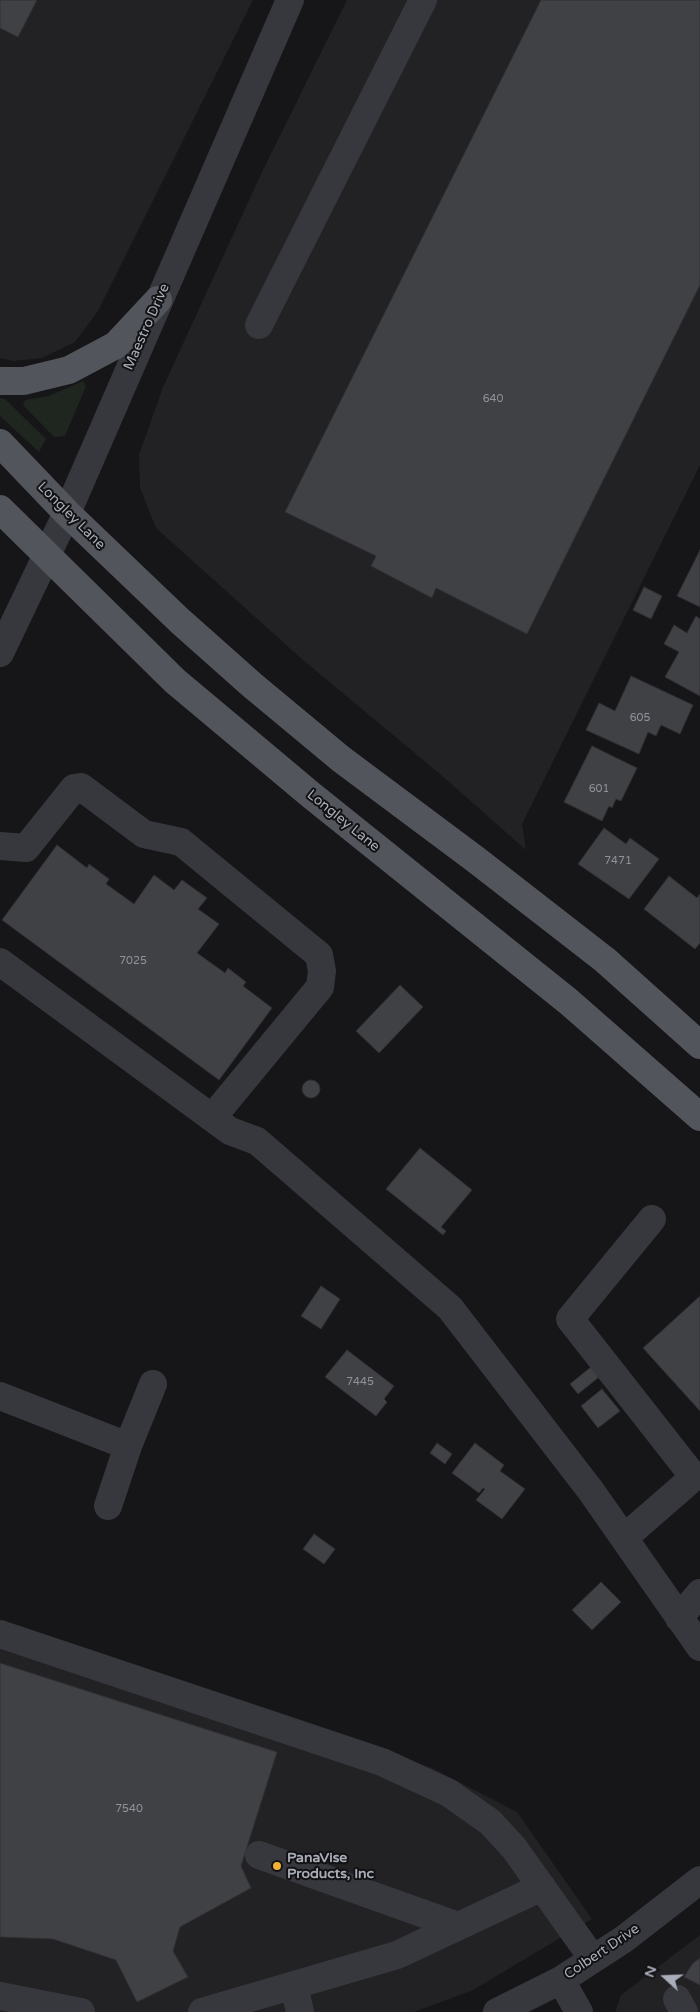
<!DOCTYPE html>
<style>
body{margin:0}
#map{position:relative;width:700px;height:2012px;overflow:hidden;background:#161618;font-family:"Varela Round",sans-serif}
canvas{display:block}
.north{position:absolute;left:640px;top:1952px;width:50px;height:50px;-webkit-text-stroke:4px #111113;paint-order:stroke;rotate:290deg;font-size:14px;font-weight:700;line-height:20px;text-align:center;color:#a8adb8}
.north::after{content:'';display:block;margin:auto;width:18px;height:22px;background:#a8adb8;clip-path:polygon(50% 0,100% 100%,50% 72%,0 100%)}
</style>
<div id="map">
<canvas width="700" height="2012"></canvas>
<div class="north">N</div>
</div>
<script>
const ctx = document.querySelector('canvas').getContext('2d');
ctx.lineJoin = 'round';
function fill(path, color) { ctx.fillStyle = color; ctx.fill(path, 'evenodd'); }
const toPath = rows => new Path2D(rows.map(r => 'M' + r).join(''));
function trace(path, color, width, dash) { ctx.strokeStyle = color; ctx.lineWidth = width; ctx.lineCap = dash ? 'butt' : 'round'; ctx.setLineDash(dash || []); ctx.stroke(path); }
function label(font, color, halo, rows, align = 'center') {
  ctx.font = font + ' "Varela Round",sans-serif'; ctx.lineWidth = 4; ctx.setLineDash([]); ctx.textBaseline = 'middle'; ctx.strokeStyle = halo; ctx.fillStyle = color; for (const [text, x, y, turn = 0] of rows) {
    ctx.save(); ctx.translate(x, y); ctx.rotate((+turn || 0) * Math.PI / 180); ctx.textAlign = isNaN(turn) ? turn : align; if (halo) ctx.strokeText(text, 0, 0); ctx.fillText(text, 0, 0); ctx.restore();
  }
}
const built = toPath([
 [0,0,253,0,98,311,75,342,42,358,14,361,0,358],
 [347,0,700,0,700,465,522,824,526,850,440,774,303,660,156,528,140,488,139,455,163,387,262,172],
 [0,1624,432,1768,517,1812,592,1919,473,1990,414,2012,0,2012],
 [700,1935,700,2012,615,2012,621,1995]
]);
const green = toPath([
 [83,381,86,386,65,436,54,437,23,405,25,400,49,396],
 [0,398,5,399,46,439,39,452,0,416]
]);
const building = toPath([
 [0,0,37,0,18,37,0,28,0,0],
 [541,0,700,0,700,285,527,634,436,588,432,598,371,566,376,556,285,512,541,0],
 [700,550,700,607,677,596,700,550],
 [644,587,662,596,651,619,633,610,644,587],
 [696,616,700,619,700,696,665,677,679,652,664,644,674,625,687,633,696,616],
 [631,676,693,705,680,734,661,725,656,736,648,732,639,754,586,730,599,703,615,711,631,676],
 [592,746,637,768,621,801,616,799,612,808,609,806,602,821,564,802,592,746],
 [604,828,626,844,630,838,659,859,629,899,578,864,604,828],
 [57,845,87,868,89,864,109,879,106,884,134,904,154,875,174,890,182,880,207,898,198,909,219,924,197,953,225,973,228,968,246,982,243,986,272,1008,219,1080,2,920,57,845],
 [669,876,697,898,700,894,700,943,695,949,644,909,669,876],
 [400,985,423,1007,379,1053,356,1031,400,985],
 '302 1089a9 9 0 1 1 18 0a9 9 0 1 1-18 0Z',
 [420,1148,472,1190,441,1227,446,1231,443,1235,386,1189,420,1148],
 [321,1286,340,1299,321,1329,301,1316,321,1286],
 [700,1296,700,1411,643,1348,700,1296],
 [347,1350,394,1386,384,1399,387,1402,376,1416,325,1377,347,1350],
 [591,1367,599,1377,578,1394,570,1384,591,1367],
 [602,1389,620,1411,598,1428,581,1406,602,1389],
 [437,1443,452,1454,445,1464,430,1453,437,1443],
 [475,1443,504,1465,500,1471,525,1489,502,1519,476,1500,485,1489,483,1488,479,1493,452,1473,475,1443],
 [314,1534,335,1549,324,1564,303,1549,314,1534],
 [601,1582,621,1602,592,1630,572,1610,601,1582],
 [0,1663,277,1752,241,1866,251,1888,180,1927,173,1951,188,1977,137,2002,116,1960,53,1939,0,1937,0,1663],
 [700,1958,700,1985,684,1977,693,1963,700,1958]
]);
const minor = toPath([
 [259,325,423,0],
 [0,653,67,513,290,0],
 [0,846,26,848,74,788,81,787,144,834,181,842,319,955,322,971,320,987,212,1118],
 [0,962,230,1131,257,1141,450,1308,591,1491,700,1647],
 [0,1396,128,1446],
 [108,1506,128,1446,153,1384],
 [624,1538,694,1477,570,1319,652,1219],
 [679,1618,700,1593],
 [0,1634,382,1762,449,1793,490,1822,514,1848,593,1959],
 [259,1855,458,1926],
 [561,1980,579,2012],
 [294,1986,300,2012],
 [0,1996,81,2012],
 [677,1999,684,2012],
 [202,2012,397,1955,542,1887],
 [497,2012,561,1980,624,1939,700,1880]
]);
const major = toPath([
 [0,381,24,381,69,370,116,345,158,300],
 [0,443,67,513,180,621,252,685,341,759,475,859,605,960,700,1045],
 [0,509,175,681,311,795,569,1002,700,1117]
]);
const markers = [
 [277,1866,5,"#f2b134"]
];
const numberNames = [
 ["640",493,399],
 ["605",640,718],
 ["601",599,789],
 ["7471",618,861],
 ["7025",133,961],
 ["7445",360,1382],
 ["7540",129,1809]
];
const streetNames = [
 ["Maestro Drive",147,327,-66],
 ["Longley Lane",71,516,45],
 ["Longley Lane",343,821,39],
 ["Colbert Drive",602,1952,-34]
];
const poiNames = [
 ["PanaVise",287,1858],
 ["Products, Inc",287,1874]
];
fill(built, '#222225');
fill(green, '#1e261f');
fill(building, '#404145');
trace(building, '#303034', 1);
trace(minor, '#37383d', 28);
trace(major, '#53555c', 28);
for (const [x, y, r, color] of markers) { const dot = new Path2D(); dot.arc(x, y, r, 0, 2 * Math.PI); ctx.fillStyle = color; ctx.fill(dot); trace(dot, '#111113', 2); }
label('11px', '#8e929b', null, numberNames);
label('14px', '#a8adb8', '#111113', streetNames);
label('bold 14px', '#a8adb8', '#111113', poiNames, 'left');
</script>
